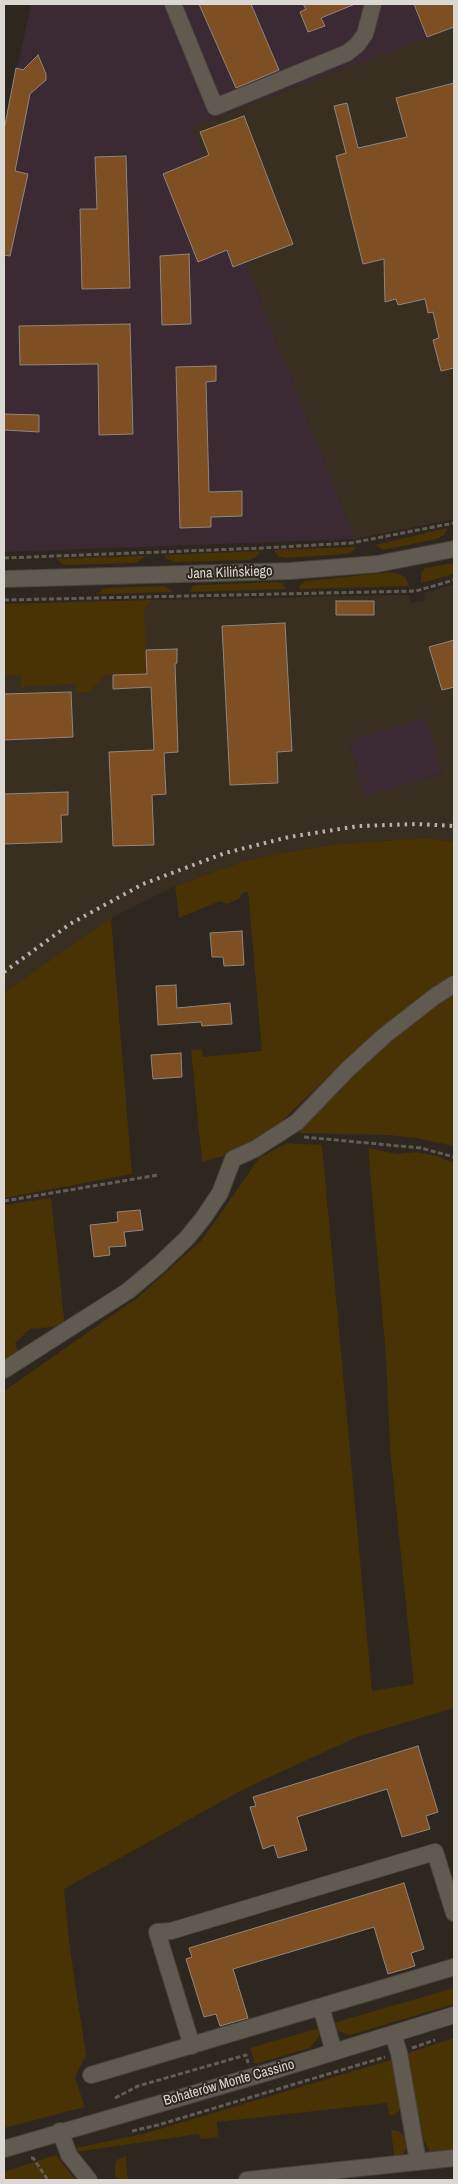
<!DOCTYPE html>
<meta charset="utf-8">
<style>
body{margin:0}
#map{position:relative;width:458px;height:2184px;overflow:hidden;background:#2d271f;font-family:"Archivo Narrow",sans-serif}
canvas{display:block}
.frame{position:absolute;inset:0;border:5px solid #dbd7d2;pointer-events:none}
</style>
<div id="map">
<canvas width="458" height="2184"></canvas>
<div class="frame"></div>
</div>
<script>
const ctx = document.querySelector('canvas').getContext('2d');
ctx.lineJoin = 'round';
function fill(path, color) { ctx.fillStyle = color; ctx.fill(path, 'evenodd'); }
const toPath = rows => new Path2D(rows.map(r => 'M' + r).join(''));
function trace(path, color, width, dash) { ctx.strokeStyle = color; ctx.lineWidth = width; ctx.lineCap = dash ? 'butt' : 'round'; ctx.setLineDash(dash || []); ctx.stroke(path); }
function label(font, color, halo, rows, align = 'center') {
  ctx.font = font + ' "Archivo Narrow",sans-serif'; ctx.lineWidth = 4; ctx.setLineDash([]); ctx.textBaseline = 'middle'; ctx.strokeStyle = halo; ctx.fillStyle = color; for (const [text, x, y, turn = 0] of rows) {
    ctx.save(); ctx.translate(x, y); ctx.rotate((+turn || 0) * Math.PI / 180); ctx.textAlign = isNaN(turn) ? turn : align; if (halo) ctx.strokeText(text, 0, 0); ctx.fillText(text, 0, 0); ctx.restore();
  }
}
const commercial = toPath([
 [31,4,454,4,454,27,192,127,355,539,4,552,4,130],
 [427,717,442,773,364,797,349,740]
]);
const built = toPath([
 [454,27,454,519,355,539,192,127],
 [454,584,454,842,426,838,340,844,299,850,244,861,175,886,111,918,4,992,4,615,144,610,153,600,409,595,411,603,425,601,424,593],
 [426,718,442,773,364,797,349,740]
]);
const green = toPath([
 [447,528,444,535,437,539,383,550,375,545],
 [356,547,352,552,346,554,285,558,278,556,274,550],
 [261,551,256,557,249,560,175,562,167,559,164,555],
 [145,556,136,563,64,565,56,559],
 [454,563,454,574,421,583,421,573,425,568],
 [392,572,405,577,409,586,299,589,300,585,306,581],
 [277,582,282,583,286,589,190,592,193,586,199,585],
 [165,586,173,592,98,594,102,589,106,588],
 [153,600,144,610,147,674,105,675,89,692,77,692,76,684,21,687,21,675,4,675,4,604],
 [426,838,454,842,454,973,358,1047,269,1134,237,1152,202,1162,191,1050,202,1049,203,1057,262,1051,248,892,242,893,239,899,232,902,227,904,220,901,179,918,175,886,244,861,299,850,340,844],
 [111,918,132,1174,4,1198,4,992],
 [454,992,454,1146,416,1138,388,1135,299,1133,301,1124,351,1075,423,1010],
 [287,1143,322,1145,372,1691,414,1684,390,1448,386,1357,368,1148,397,1154,416,1152,437,1156,454,1163,454,1708,357,1737,246,1788,64,1889,70,1949,86,2055,75,2078,85,2107,4,2128,4,1391,137,1298,202,1240,259,1158],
 [51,1198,65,1326,30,1329,15,1343,19,1353,4,1365,4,1205],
 [454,1988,454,2004,350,2035,338,2031,333,2023],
 [319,2028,319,2037,310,2048,255,2064,250,2048],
 [454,2038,454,2150,438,2152,430,2151,424,2141,407,2058,408,2053],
 [391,2060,401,2106,399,2111,394,2115,389,2115,387,2103,217,2122,218,2137,200,2139,199,2134,76,2152,75,2148,143,2134],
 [391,2130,398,2131,405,2136,408,2146,403,2154,394,2157],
 [56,2155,76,2180,4,2180,4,2172],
 [126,2156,128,2180,118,2180,115,2176,115,2164,117,2160]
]);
const building = toPath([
 [199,4,251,4,279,70,236,88,199,4],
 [303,4,355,4,321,18,325,26,308,32,300,12,306,9,303,4],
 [414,4,454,4,454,27,427,37,414,4],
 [38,55,46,74,46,80,30,94,15,171,28,174,10,256,4,255,4,130,16,68,23,70,38,55],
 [454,83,454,368,441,371,433,340,439,338,433,312,428,313,425,299,398,305,396,299,385,302,384,259,363,264,336,156,346,153,334,106,347,103,358,148,407,137,396,98,454,83],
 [244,116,293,244,233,267,227,250,198,262,163,174,209,155,200,132,244,116],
 [126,156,130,288,82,289,80,209,97,209,95,157,126,156],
 [189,254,191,324,162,325,160,256,189,254],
 [130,324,133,434,99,435,98,364,20,365,19,326,130,324],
 [216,366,216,381,206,382,209,492,242,491,242,516,211,517,211,527,180,528,176,367,216,366],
 [4,414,39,415,39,432,4,430,4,414],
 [336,601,374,601,374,615,336,615,336,601],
 [285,623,292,751,277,752,278,783,230,785,222,626,285,623],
 [454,640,454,687,442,690,429,647,454,640],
 [177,649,177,663,175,664,178,752,164,753,166,794,152,795,154,845,113,846,109,752,154,750,151,687,113,689,113,675,147,674,146,650,177,649],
 [71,692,73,737,4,740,4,694,71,692],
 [68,792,68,815,61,815,62,842,4,844,4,794,68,792],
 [242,931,244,965,224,966,223,957,212,957,210,933,242,931],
 [176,985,177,1008,230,1003,232,1024,202,1026,201,1022,158,1025,156,986,176,985],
 [181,1053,182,1077,153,1079,151,1055,181,1053],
 [140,1210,143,1230,124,1232,126,1246,109,1247,110,1255,94,1257,90,1225,118,1222,117,1212,140,1210],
 [418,1746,438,1812,426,1816,430,1829,402,1837,387,1789,297,1817,307,1850,278,1858,274,1845,263,1849,250,1807,256,1806,253,1797,418,1746],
 [404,1883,424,1949,411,1953,415,1966,388,1974,374,1927,233,1969,248,2018,220,2026,216,2014,204,2017,186,1959,192,1957,189,1948,404,1883]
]);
const path = toPath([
 [4,558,263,548,351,543,454,523],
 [4,600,416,591,454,580],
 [304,1137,421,1148,454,1157],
 [4,1201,158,1175],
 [412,2048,435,2040],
 [115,2098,138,2086,246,2055,248,2063],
 [132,2131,158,2125,385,2057],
 [31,2158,33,2158,48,2180]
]);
const minor = toPath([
 [173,4,215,107,347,53,357,45,365,34,373,4],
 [4,579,290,571,377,564,454,549],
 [4,1370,128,1291,159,1265,187,1238,204,1217,220,1193,233,1159,255,1149,297,1122,348,1069,384,1036,434,997,454,984],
 [321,2007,334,2052],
 [393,2034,399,2053,418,2162],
 [192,2046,157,1932,171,1931,435,1852,454,1913],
 [91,2075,454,1967],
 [60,2131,69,2155,89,2180],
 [4,2149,272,2071,454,2015],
 [247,2180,454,2158]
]);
const rail = toPath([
 [4,972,70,924,143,884,225,853,289,837,359,826,417,824,454,826]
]);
const streetNames = [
 ["Jana Kilińskiego",230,573,-2],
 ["Bohaterów Monte Cassino",229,2083,-16]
];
fill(commercial, '#3b2933');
fill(built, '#382f21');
fill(green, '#493204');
fill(building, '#7d4f22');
trace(building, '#90867e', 1);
trace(minor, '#48443d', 18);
trace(path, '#625c55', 3, [5, 2.5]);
trace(minor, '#605a50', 16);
trace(rail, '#b6b2ac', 4, [2.5, 5]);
label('14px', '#dbd7d2', '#2d271f', streetNames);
</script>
